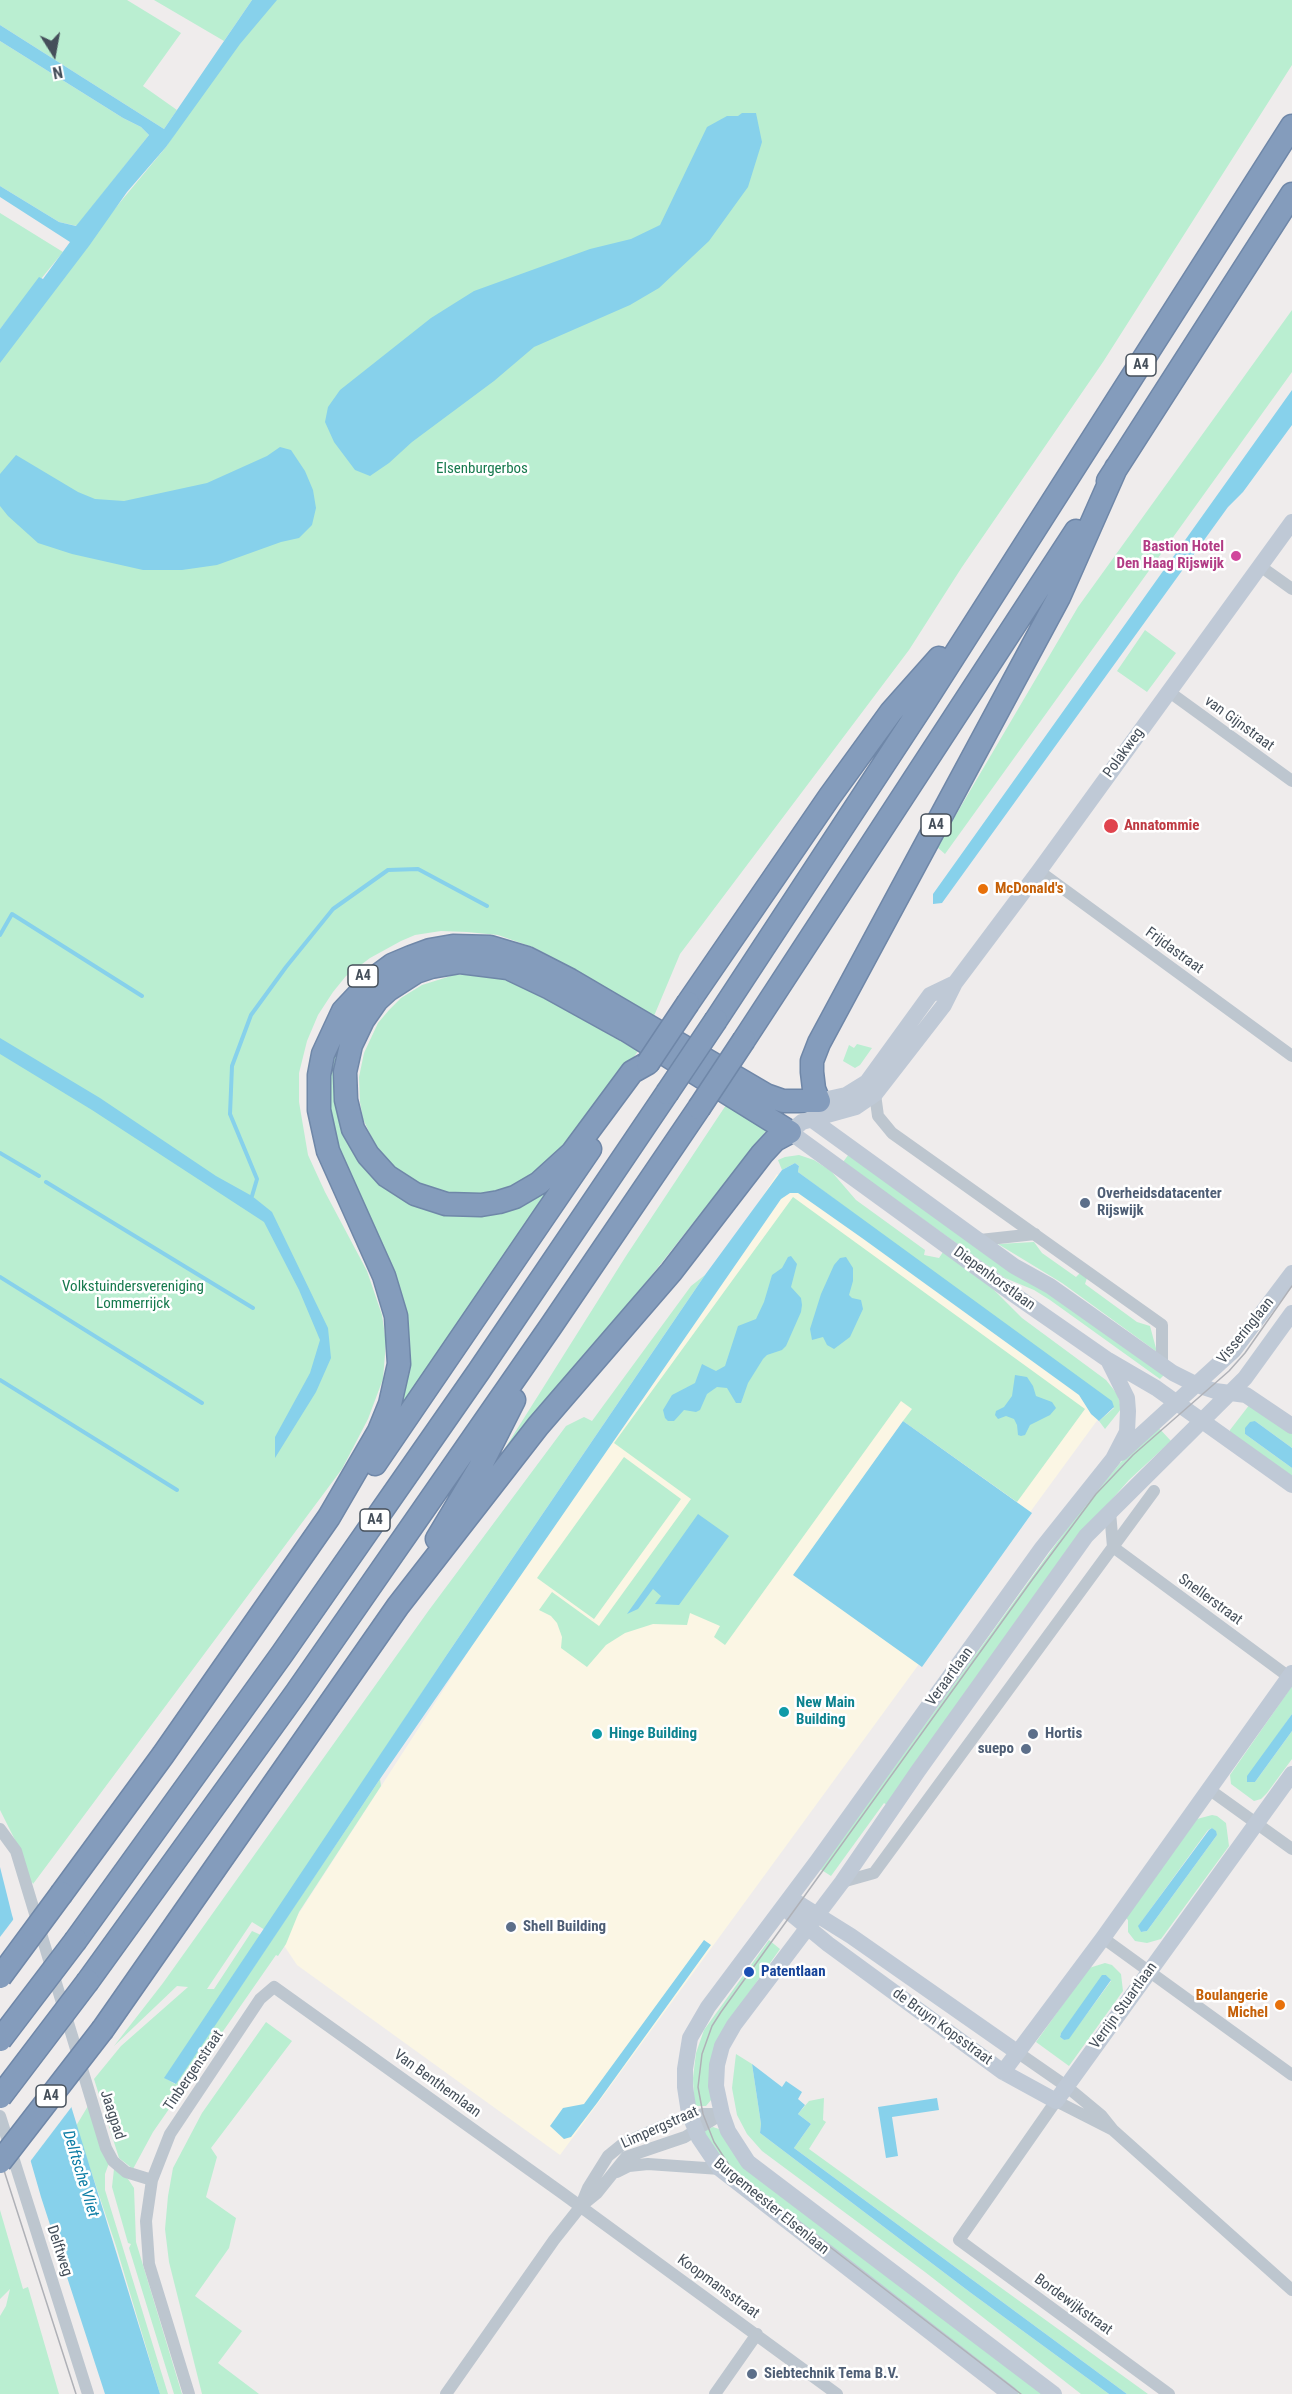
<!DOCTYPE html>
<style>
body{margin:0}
#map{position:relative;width:1292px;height:2394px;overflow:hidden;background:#efecec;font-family:"Roboto Condensed",sans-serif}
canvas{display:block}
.north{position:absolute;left:24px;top:24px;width:60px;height:60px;-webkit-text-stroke:4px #fff;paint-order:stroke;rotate:169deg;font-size:16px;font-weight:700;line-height:24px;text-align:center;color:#454f5a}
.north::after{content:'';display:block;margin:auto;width:21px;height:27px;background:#454f5a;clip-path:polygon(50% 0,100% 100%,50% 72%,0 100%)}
</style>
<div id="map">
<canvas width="1292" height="2394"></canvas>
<div class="north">N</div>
</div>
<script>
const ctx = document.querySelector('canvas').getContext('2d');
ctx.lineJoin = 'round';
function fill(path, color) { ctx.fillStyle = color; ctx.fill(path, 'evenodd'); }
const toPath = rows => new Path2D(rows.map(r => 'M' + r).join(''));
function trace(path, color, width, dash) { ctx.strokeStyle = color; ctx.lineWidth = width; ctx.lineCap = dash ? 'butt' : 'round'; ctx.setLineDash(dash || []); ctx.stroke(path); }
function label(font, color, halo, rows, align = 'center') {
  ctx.font = font + ' "Roboto Condensed",sans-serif'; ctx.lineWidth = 5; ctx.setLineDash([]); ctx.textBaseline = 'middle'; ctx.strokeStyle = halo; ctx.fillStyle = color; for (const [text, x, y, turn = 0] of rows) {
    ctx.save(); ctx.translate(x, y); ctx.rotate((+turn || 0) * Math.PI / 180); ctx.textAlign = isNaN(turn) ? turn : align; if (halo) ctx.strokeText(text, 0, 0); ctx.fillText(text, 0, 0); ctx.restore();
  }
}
const commercial = toPath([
 [777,1174,1104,1411,560,2155,297,1965,281,1941]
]);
const green = toPath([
 [0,0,127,0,181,33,143,86,177,110,164,129,0,25],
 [154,0,252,0,224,41],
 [259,0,1292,0,1292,65,1103,362,962,567,909,650,680,954,654,1016,535,948,498,935,467,932,441,931,415,935,401,941,370,958,346,976,333,992,318,1015,307,1041,299,1073,299,1102,308,1155,325,1192,367,1271,382,1315,386,1342,383,1379,368,1419,342,1469,33,1884,32,1882,30,1885,15,1840,0,1810,0,347,166,147],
 [0,41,123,118,141,127,149,135,77,226,59,222,0,186],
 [0,213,63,252,0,329],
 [1292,310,1292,372,945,854,937,847,1078,607],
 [1145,630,1176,653,1147,692,1117,671],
 [393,974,337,1101,417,1204,554,1182,407,1402,401,1402,409,1356,407,1317,401,1292,391,1267,328,1140,327,1055],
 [471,974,496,976,527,988,638,1051,572,1147,502,1196,436,1194,399,1174,377,1149,363,1119,360,1102,359,1077,364,1053,378,1023,389,1010,401,998,422,985,454,975],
 [857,1044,872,1048,860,1065,855,1068,843,1061,849,1045,854,1048],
 [728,1102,770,1126,468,1507,626,1256],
 [849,1154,1037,1285,1164,1375,1160,1379,1050,1300,1034,1290,1005,1278,843,1162],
 [799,1155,814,1160,831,1171,856,1200,925,1250,924,1255,939,1258,943,1252,992,1288,1022,1318,1106,1380,1118,1395,1121,1409,1105,1429,1099,1421,1114,1408,798,1172,799,1166,795,1163,782,1170,778,1160,785,1157],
 [793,1197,1085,1409,1017,1502,903,1421,912,1409,901,1401,725,1645,714,1637,720,1626,690,1613,687,1625,653,1624,625,1633,606,1645,587,1667,561,1648,562,1637,557,1623,551,1616,539,1610,552,1592,599,1626,691,1499,614,1443],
 [1034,1242,1042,1253,1076,1277,1080,1273,1087,1278,1085,1284,1137,1322,1150,1326,1157,1352,1062,1283,998,1244],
 [705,1275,448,1653,265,1930,252,1922,207,1989,214,1989,252,1931,261,1935,165,2078,175,2084,380,1779,381,1786,299,1912,286,1944,278,1956,276,1955,153,2132,133,2169,119,2158,94,2079,121,2046,188,1987,177,1986,114,2046,163,1983,429,1610,566,1426,584,1417,592,1421,691,1286],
 [1250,1404,1292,1431,1292,1448,1255,1421,1245,1434,1292,1468,1292,1479,1230,1435,1230,1430],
 [1157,1426,1171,1441,1129,1480,1098,1515,888,1806,884,1803,831,1876,820,1869,1077,1515,1126,1456],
 [624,1457,681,1499,594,1619,537,1578],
 [1292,1686,1292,1714,1247,1779,1255,1782,1292,1731,1292,1759,1267,1793,1261,1799,1254,1801,1231,1784,1230,1775],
 [1212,1815,1217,1816,1226,1823,1229,1846,1161,1939,1147,1943,1135,1941,1128,1932,1128,1920,1126,1918,1197,1819],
 [1212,1828,1217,1835,1147,1931,1141,1932,1139,1925,1208,1830],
 [769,1940,780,1949,736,2011,711,2100,706,2106,696,2106,694,2104,693,2078,696,2053,704,2030],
 [1105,1963,1112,1965,1121,1974,1123,1991,1069,2066,1036,2042,1089,1968],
 [1106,1975,1111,1981,1069,2038,1064,2040,1060,2037,1061,2033],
 [266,2022,292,2041,211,2148,217,2157,206,2197,236,2218,229,2248,195,2296,242,2331,218,2363,259,2394,202,2394,169,2262,165,2229,168,2196,173,2168,202,2113],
 [736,2054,752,2064,761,2124,760,2133,971,2293,1109,2394,1081,2394,925,2272,762,2151,747,2134,737,2115,732,2088],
 [824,2098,823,2120,826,2122,809,2149,1148,2394,1127,2394,794,2148,811,2124,798,2114,809,2101],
 [88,2106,109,2163,105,2174,105,2190,168,2394,160,2394,116,2246,76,2126],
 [713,2127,719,2129,1048,2394,1017,2394,732,2174,704,2133,706,2130],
 [114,2169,128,2179,134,2188,136,2242,182,2394,174,2394,129,2248,131,2244,128,2243,112,2187],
 [0,2210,23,2289,28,2287,59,2394,0,2394,0,2316,6,2306,10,2289,0,2299]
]);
const water = toPath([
 [252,0,277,0,240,44,166,147,127,192,89,246,0,363,0,329,39,277,43,279,70,242,0,197,0,186,59,222,76,226,149,135,141,127,123,118,0,41,0,25,164,129],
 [742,113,756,113,762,142,748,187,709,241,659,288,630,305,534,347,494,381,412,442,389,463,370,476,355,470,334,442,325,422,328,407,340,390,431,318,474,291,590,249,631,239,660,225,707,127,727,116,738,116],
 [1292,390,1292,425,1243,492,1228,507,942,903,933,904,933,894],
 [280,447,291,450,305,471,313,490,316,508,312,525,299,538,281,542,217,565,182,570,143,570,72,554,38,543,8,516,0,506,0,474,16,455,78,492,95,499,124,501,207,483,267,456],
 [0,1038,100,1098,216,1176,252,1196,272,1212,328,1328,331,1358,316,1392,275,1458,275,1437,310,1373,320,1340,299,1290,264,1222,92,1110,0,1054],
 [795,1163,799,1166,798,1172,1112,1401,1114,1407,1099,1421,1091,1414,1079,1395,862,1238,798,1193,790,1193,781,1199,380,1779,176,2084,164,2078,448,1653,705,1275,782,1170],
 [791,1256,797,1264,791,1287,801,1298,802,1305,801,1312,786,1346,782,1350,767,1355,763,1359,748,1383,741,1403,736,1403,727,1388,717,1387,707,1394,700,1410,696,1412,684,1410,674,1421,668,1421,665,1418,663,1410,672,1395,695,1383,702,1364,716,1371,725,1366,738,1326,756,1319,764,1302,772,1275,782,1268,788,1257],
 [846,1257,853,1268,853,1281,849,1295,852,1298,861,1300,863,1309,850,1337,834,1349,827,1345,823,1337,812,1340,810,1329,821,1294,834,1265,840,1258],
 [1015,1375,1027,1377,1033,1386,1036,1396,1052,1402,1056,1408,1050,1415,1030,1425,1025,1435,1021,1436,1018,1435,1017,1425,1014,1419,1006,1416,998,1419,995,1415,996,1411,1004,1407,1012,1396],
 [903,1421,1032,1513,922,1667,793,1575],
 [1255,1421,1292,1448,1292,1468,1245,1434,1245,1428,1250,1422],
 [698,1514,729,1536,679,1605,655,1604,661,1596,653,1589,638,1609,627,1614],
 [1292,1714,1292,1731,1255,1782,1247,1782,1247,1776],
 [1212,1828,1216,1831,1217,1835,1147,1931,1141,1932,1138,1926,1209,1830],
 [0,1867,12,1915,160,2394,105,2394,41,2197,0,2054],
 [704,1940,711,1945,597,2103,571,2137,564,2139,550,2126,563,2108,584,2104],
 [1102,1975,1106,1975,1111,1980,1069,2039,1064,2040,1060,2037,1061,2033],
 [752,2064,782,2087,786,2081,802,2092,798,2099,805,2105,798,2114,811,2124,794,2148,1127,2394,1109,2394,971,2293,760,2133,761,2124],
 [937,2098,939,2110,892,2117,898,2156,886,2158,878,2107]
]);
const pier = toPath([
 [16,1916,73,2105,29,2163,0,2065,0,1937]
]);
const stream = toPath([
 [0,935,12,914,142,996],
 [0,1153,39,1176],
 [46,1182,253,1308],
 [252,1196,257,1179,230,1114,232,1066,251,1015,286,967,333,909,388,870,418,869,487,906],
 [0,1277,202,1403],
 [0,1380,177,1490]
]);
const street = toPath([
 [1260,566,1292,589],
 [1168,691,1292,781],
 [1039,871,1292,1056],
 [875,1094,878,1116,892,1133,1162,1325,1162,1366],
 [980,1240,1035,1234],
 [1110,1512,1113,1547],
 [1113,1547,1289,1677],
 [1210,1790,1292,1849],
 [0,1829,16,1851,106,2148,113,2161,126,2172,152,2180],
 [842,1882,874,1873,1154,1491],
 [1103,1938,1292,2075],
 [1017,2052,1066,2086,1101,2115,1113,2130,1292,2290],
 [0,2116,88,2394],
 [1113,2130,1056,2101,959,2240,1169,2394],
 [617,2172,629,2166,648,2164,720,2169],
 [581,2205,588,2188,608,2156,624,2143,679,2119,703,2114,722,2114],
 [189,2394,149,2264,146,2221,152,2180,170,2134,260,1999,274,1987,562,2193,837,2394],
 [446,2394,554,2240,581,2206,597,2193,626,2157,685,2137,722,2114],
 [715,2394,757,2334]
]);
const secondary = toPath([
 [1292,522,1039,871,955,983,944,1005,875,1094,856,1107,802,1122,790,1132,1013,1294,1108,1360,1156,1388,1292,1485],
 [823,1109,819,1101,846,1095,867,1082,930,995,955,983],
 [811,1119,1014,1266,1050,1286,1173,1373,1197,1385,1215,1391,1246,1395,1292,1426],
 [1121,1453,1234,1350,1292,1273],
 [790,1898,851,1936,1017,2052],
 [783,1907,828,1944,1003,2072,1056,2101,1292,1774],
 [1003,2072,1103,1938,1292,1673],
 [1010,2394,720,2169,699,2138,689,2113,685,2087,685,2069,690,2038,708,2007,818,1860,1042,1548,1113,1459,1127,1432,1128,1411,1127,1398,1108,1360],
 [1054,2394,748,2162,728,2131,722,2114,716,2086,717,2065,722,2046,734,2025,842,1882,918,1771,1086,1536,1245,1378,1292,1313]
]);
const highway = toPath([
 [1108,481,1292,194],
 [688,1003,830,796,891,712,939,658],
 [716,1020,926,700,1292,126],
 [744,1040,1076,531],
 [375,1464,590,1149],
 [437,1539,479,1469,514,1400],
 [62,1893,163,1755,329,1517,379,1431,390,1404,399,1364,396,1316,384,1276,328,1151,319,1110,319,1075,323,1054,343,1011,373,979,392,965,411,957,430,950,453,946,490,947,527,958,570,980,766,1095,783,1101,819,1101,814,1089,812,1072,812,1061,819,1043,1059,597,1116,468],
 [76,1940,282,1654,479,1371,667,1093],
 [88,1981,296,1693,551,1326,699,1108],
 [103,2029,398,1606,538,1426,671,1272,762,1154,775,1140,790,1132,626,1030,550,988,508,968,460,962,431,967,416,972,388,990,377,1000,363,1020,351,1045,345,1072,346,1100,353,1129,368,1155,387,1176,415,1194,446,1204,481,1205,499,1202,515,1197,539,1183,572,1153,632,1072,648,1063]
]);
const tram = toPath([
 [0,2158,76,2394],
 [1021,2394,830,2247,742,2178,729,2165,714,2142,703,2114,698,2087,702,2054,712,2026,721,2012,1032,1580,1096,1494,1133,1455,1229,1371,1245,1353,1292,1286]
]);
const highwayBridge = toPath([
 [648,1063,688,1003],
 [667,1093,716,1020],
 [699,1108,744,1040],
 [0,1977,62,1893],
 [0,2040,76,1940],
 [0,2097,88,1981],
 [0,2162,103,2029]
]);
const markers = [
 [1236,556,6,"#d1479c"],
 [1111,826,8,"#e0444e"],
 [983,889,6,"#e8710a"],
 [1085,1203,6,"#5c6f8a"],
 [784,1712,6,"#0f9aa8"],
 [597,1734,6,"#0f9aa8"],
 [1033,1734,6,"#5c6f8a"],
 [1026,1749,6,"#5c6f8a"],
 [511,1927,6,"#5c6f8a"],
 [749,1972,6,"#1a4fb4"],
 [1280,2005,6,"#e8710a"],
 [752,2374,6,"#5c6f8a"]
];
const shields = [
 [1141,365,30],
 [936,825,30],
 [363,976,30],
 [375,1520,30],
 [51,2096,30]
];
const shieldNames = [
 ["A4",1141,365],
 ["A4",936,825],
 ["A4",363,976],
 ["A4",375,1520],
 ["A4",51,2096]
];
const parkNames = [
 ["Elsenburgerbos",482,469],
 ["Volkstuindersvereniging",133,1287],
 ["Lommerrijck",133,1304]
];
const hotelNames = [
 ["Bastion Hotel",1224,547],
 ["Den Haag Rijswijk",1224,564]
];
const streetNames = [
 ["van Gijnstraat",1239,724,36],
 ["Polakweg",1124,753,-54],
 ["Frijdastraat",1174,951,36],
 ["Diepenhorstlaan",994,1279,36],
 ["Visseringlaan",1246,1331,-51],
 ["Snellerstraat",1210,1600,36],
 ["Veraartlaan",950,1677,-54],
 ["Verrijn Stuartlaan",1124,2006,-54],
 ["de Bruyn Kopsstraat",942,2027,36],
 ["Tinbergenstraat",194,2071,-56],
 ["Van Benthemlaan",437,2084,36],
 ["Jaagpad",112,2115,72],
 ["Limpergstraat",660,2128,-24],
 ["Burgemeester Elsenlaan",771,2207,39],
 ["Delftweg",59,2251,72],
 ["Koopmansstraat",718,2287,36],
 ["Bordewijkstraat",1073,2305,36]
];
const healthNames = [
 ["Annatommie",1124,826]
];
const foodNames = [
 ["McDonald's",995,889],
 ["Boulangerie",1268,1996,"right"],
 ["Michel",1268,2013,"right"]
];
const serviceNames = [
 ["Overheidsdatacenter",1097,1194],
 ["Rijswijk",1097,1211],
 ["Hortis",1045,1734],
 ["suepo",1014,1749,"right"],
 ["Shell Building",523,1927],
 ["Siebtechnik Tema B.V.",764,2374]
];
const cultureNames = [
 ["New Main",796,1703],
 ["Building",796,1720],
 ["Hinge Building",609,1734]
];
const transitNames = [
 ["Patentlaan",761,1972]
];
const waterNames = [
 ["Delftsche Vliet",80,2174,73]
];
fill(commercial, '#fbf6e4');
fill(green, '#baeed1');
fill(water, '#87d1eb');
fill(pier, '#efecec');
trace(stream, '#87d1eb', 4);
trace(highway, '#6f87a8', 25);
trace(street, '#bdc6cf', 12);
trace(secondary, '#bfc9d6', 16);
trace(highway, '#849cbc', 22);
trace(tram, '#afb1b7', 1.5);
trace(highwayBridge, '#6f87a8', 25, []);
trace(highwayBridge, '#849cbc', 22);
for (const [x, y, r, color] of markers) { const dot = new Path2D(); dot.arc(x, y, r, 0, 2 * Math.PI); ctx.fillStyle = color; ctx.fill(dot); trace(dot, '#fff', 2); }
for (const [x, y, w] of shields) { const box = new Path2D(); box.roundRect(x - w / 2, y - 11, w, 22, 4.5); ctx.fillStyle = '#fff'; ctx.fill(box); trace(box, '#454f5a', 1.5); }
label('bold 14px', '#454f5a', null, shieldNames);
label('15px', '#177a4e', '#fff', parkNames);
label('bold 15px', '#b23c85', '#fff', hotelNames, 'right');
label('15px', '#454f5a', '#fff', streetNames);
label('bold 15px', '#be3a42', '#fff', healthNames, 'left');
label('bold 15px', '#c56008', '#fff', foodNames, 'left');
label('bold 15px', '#4e5e75', '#fff', serviceNames, 'left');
label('bold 15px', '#0d838f', '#fff', cultureNames, 'left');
label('bold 15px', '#164399', '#fff', transitNames, 'left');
label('italic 16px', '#0c7da5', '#fff', waterNames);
</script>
